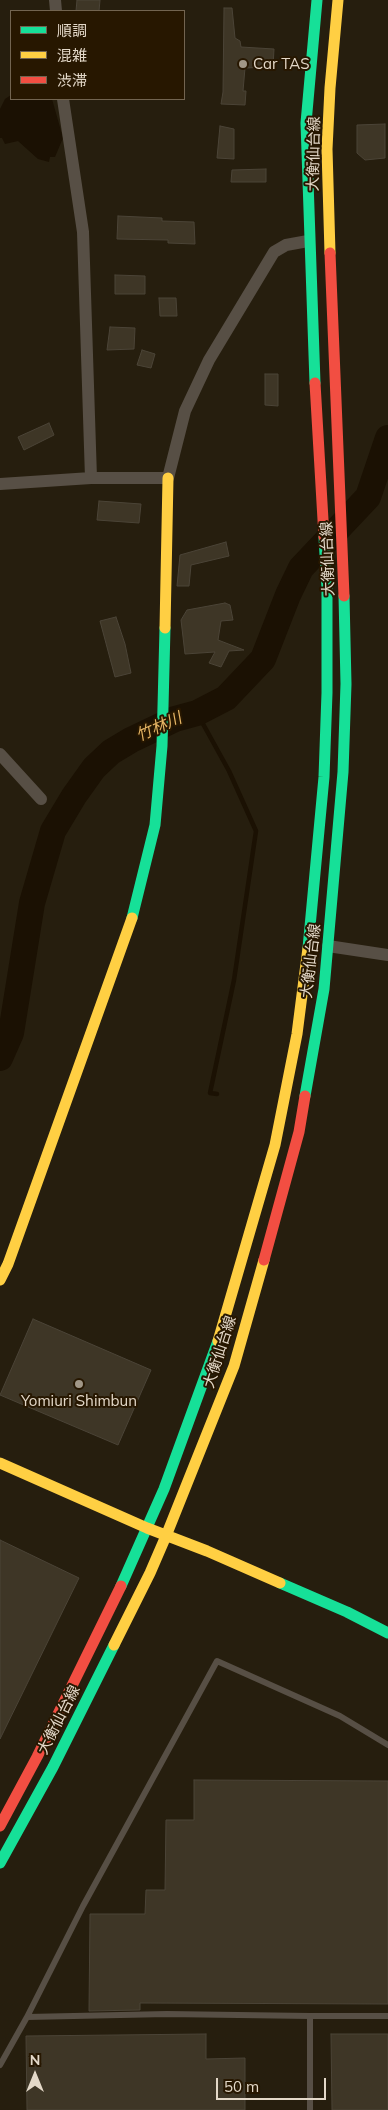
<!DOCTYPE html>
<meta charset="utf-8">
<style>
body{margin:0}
#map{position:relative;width:388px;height:2110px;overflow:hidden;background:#261e0e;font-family:Mulish,"Noto Sans JP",sans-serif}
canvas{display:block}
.legend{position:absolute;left:10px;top:10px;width:175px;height:90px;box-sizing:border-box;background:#271700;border:1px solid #726450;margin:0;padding:6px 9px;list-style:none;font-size:15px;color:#e3d8c8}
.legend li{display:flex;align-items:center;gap:10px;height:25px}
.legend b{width:25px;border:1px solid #726450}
.north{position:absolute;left:10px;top:2050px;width:50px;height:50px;-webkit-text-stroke:4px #271700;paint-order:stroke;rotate:0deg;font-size:14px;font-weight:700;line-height:20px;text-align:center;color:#e3d8c8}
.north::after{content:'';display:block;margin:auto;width:18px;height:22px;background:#e3d8c8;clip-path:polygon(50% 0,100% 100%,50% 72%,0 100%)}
.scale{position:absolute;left:216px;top:2078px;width:110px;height:22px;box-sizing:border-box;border:2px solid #e3d8c8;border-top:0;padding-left:6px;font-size:15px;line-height:18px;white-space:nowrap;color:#e3d8c8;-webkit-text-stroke:4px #271700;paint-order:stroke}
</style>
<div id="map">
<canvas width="388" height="2110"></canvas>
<ul class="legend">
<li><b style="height:6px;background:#16e098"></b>順調</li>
<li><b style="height:6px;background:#ffcf43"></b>混雑</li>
<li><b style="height:6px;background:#f24e42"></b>渋滞</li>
</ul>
<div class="north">N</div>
<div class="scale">50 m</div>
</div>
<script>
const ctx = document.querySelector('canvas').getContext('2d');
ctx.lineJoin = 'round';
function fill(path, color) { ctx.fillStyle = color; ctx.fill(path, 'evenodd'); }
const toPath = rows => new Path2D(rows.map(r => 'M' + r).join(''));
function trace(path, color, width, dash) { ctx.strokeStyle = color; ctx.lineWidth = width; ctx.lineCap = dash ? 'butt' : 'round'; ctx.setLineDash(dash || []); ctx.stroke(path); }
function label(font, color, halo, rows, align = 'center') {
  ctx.font = font + ' Mulish,"Noto Sans JP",sans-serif'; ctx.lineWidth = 4; ctx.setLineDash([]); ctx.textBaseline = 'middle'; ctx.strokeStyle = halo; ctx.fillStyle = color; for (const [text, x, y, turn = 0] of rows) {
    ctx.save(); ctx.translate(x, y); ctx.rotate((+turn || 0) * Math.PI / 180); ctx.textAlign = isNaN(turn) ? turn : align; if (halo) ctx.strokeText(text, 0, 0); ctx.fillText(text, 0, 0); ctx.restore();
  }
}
const water = toPath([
 [11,95,11,99,52,99,63,138,55,157,50,157,49,162,38,159,18,141,5,144,2,138,0,138,0,109,5,99]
]);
const stream = toPath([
 [197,713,229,771,256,831,234,980,210,1093,217,1094]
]);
const river = toPath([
 [0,1058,11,1033,32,903,53,831,74,796,94,768,111,752,131,740,175,719,197,713,226,698,263,659,288,595,301,568,368,497,388,438]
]);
const building = toPath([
 [77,0,100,0,99,11,76,11,77,0],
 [224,8,232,8,235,38,240,41,241,47,274,49,273,67,245,68,243,91,246,91,245,105,221,104,223,92,224,8],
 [385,124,385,158,365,160,357,153,357,125,385,124],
 [220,126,234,129,234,159,217,158,220,126],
 [266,169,266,182,231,182,232,170,266,169],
 [118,216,162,218,162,221,194,222,195,244,168,243,168,240,117,239,118,216],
 [115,275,145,276,145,294,115,294,115,275],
 [159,298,176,298,177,316,160,316,159,298],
 [110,327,135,328,134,349,107,350,110,327],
 [142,350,155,354,151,368,137,365,142,350],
 [265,374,278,374,278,406,265,405,265,374],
 [49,423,54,435,24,450,18,437,49,423],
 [99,501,141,504,139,523,97,520,99,501],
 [226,542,229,556,191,565,189,586,177,586,180,555,226,542],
 [225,603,230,605,233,620,221,621,218,640,244,650,229,651,221,667,209,663,215,652,185,654,181,620,187,610,225,603],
 [116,617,125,644,131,673,115,677,100,621,116,617],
 [33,1319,151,1370,118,1445,0,1395,33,1319],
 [0,1540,79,1578,0,1739,0,1540],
 [194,1780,388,1781,388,2004,140,2003,140,2010,89,2011,90,1914,145,1914,146,1890,165,1890,166,1820,194,1820,194,1780],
 [206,2034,206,2059,245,2058,245,2110,27,2110,26,2036,206,2034],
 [331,2034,388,2034,388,2110,332,2110,331,2034]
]);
const lane = toPath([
 [27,2017,83,1906,217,1661,340,1716,388,1745],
 [0,2065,27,2017,167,2014,310,2016],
 [310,2110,310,2016,388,2016]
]);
const street = toPath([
 [55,0,56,11],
 [63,99,83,232,91,478],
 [0,484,91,478,168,478,185,411,209,360,274,252,286,245,308,241],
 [0,754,41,799],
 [328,946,388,955]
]);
const fast = toPath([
 [315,383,306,123,317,0],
 [132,918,155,825,162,746,165,628],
 [308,948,324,777,327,693,327,589,324,537],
 [305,1096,324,989,343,772,346,684,344,596],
 [280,1583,347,1612,388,1633],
 [121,1586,164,1489,218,1341],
 [0,1863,53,1767,114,1645]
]);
const slow = toPath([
 [330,253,327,149,330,88,338,0],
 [165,628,168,478],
 [0,1280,8,1264,132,918],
 [218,1341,275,1145,297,1034,308,948],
 [0,1463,147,1528,207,1551,280,1583],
 [114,1645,150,1573,166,1536,234,1366,264,1260]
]);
const jam = toPath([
 [330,253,344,596],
 [315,383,324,537],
 [264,1260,299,1132,305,1096],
 [0,1826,37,1757,121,1586]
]);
const markers = [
 [243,64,5,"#a19787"],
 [79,1384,5,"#a19787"]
];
const poiNames = [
 ["Car TAS",253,64],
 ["Yomiuri Shimbun",79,1401,"center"]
];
const streetNames = [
 ["大衡仙台線",314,154,-89],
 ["大衡仙台線",328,559,-92],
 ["大衡仙台線",311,961,-83],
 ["大衡仙台線",220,1352,-72],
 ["大衡仙台線",59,1720,-63]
];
const waterNames = [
 ["竹林川",159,727,-24]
];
fill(water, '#1b1103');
trace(stream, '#1b1103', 4.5);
trace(river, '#1b1103', 26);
fill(building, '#3e3626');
trace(building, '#4b4437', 1);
trace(lane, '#574f45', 6);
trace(street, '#574f45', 12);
trace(fast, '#16e098', 11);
trace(slow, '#ffcf43', 11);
trace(jam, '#f24e42', 11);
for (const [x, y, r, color] of markers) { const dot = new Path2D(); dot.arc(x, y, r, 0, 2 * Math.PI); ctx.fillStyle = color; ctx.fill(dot); trace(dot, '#271700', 2); }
label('15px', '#e3d8c8', '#271700', poiNames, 'left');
label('15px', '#e3d8c8', '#271700', streetNames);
label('italic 16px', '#e7b665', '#271700', waterNames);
</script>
